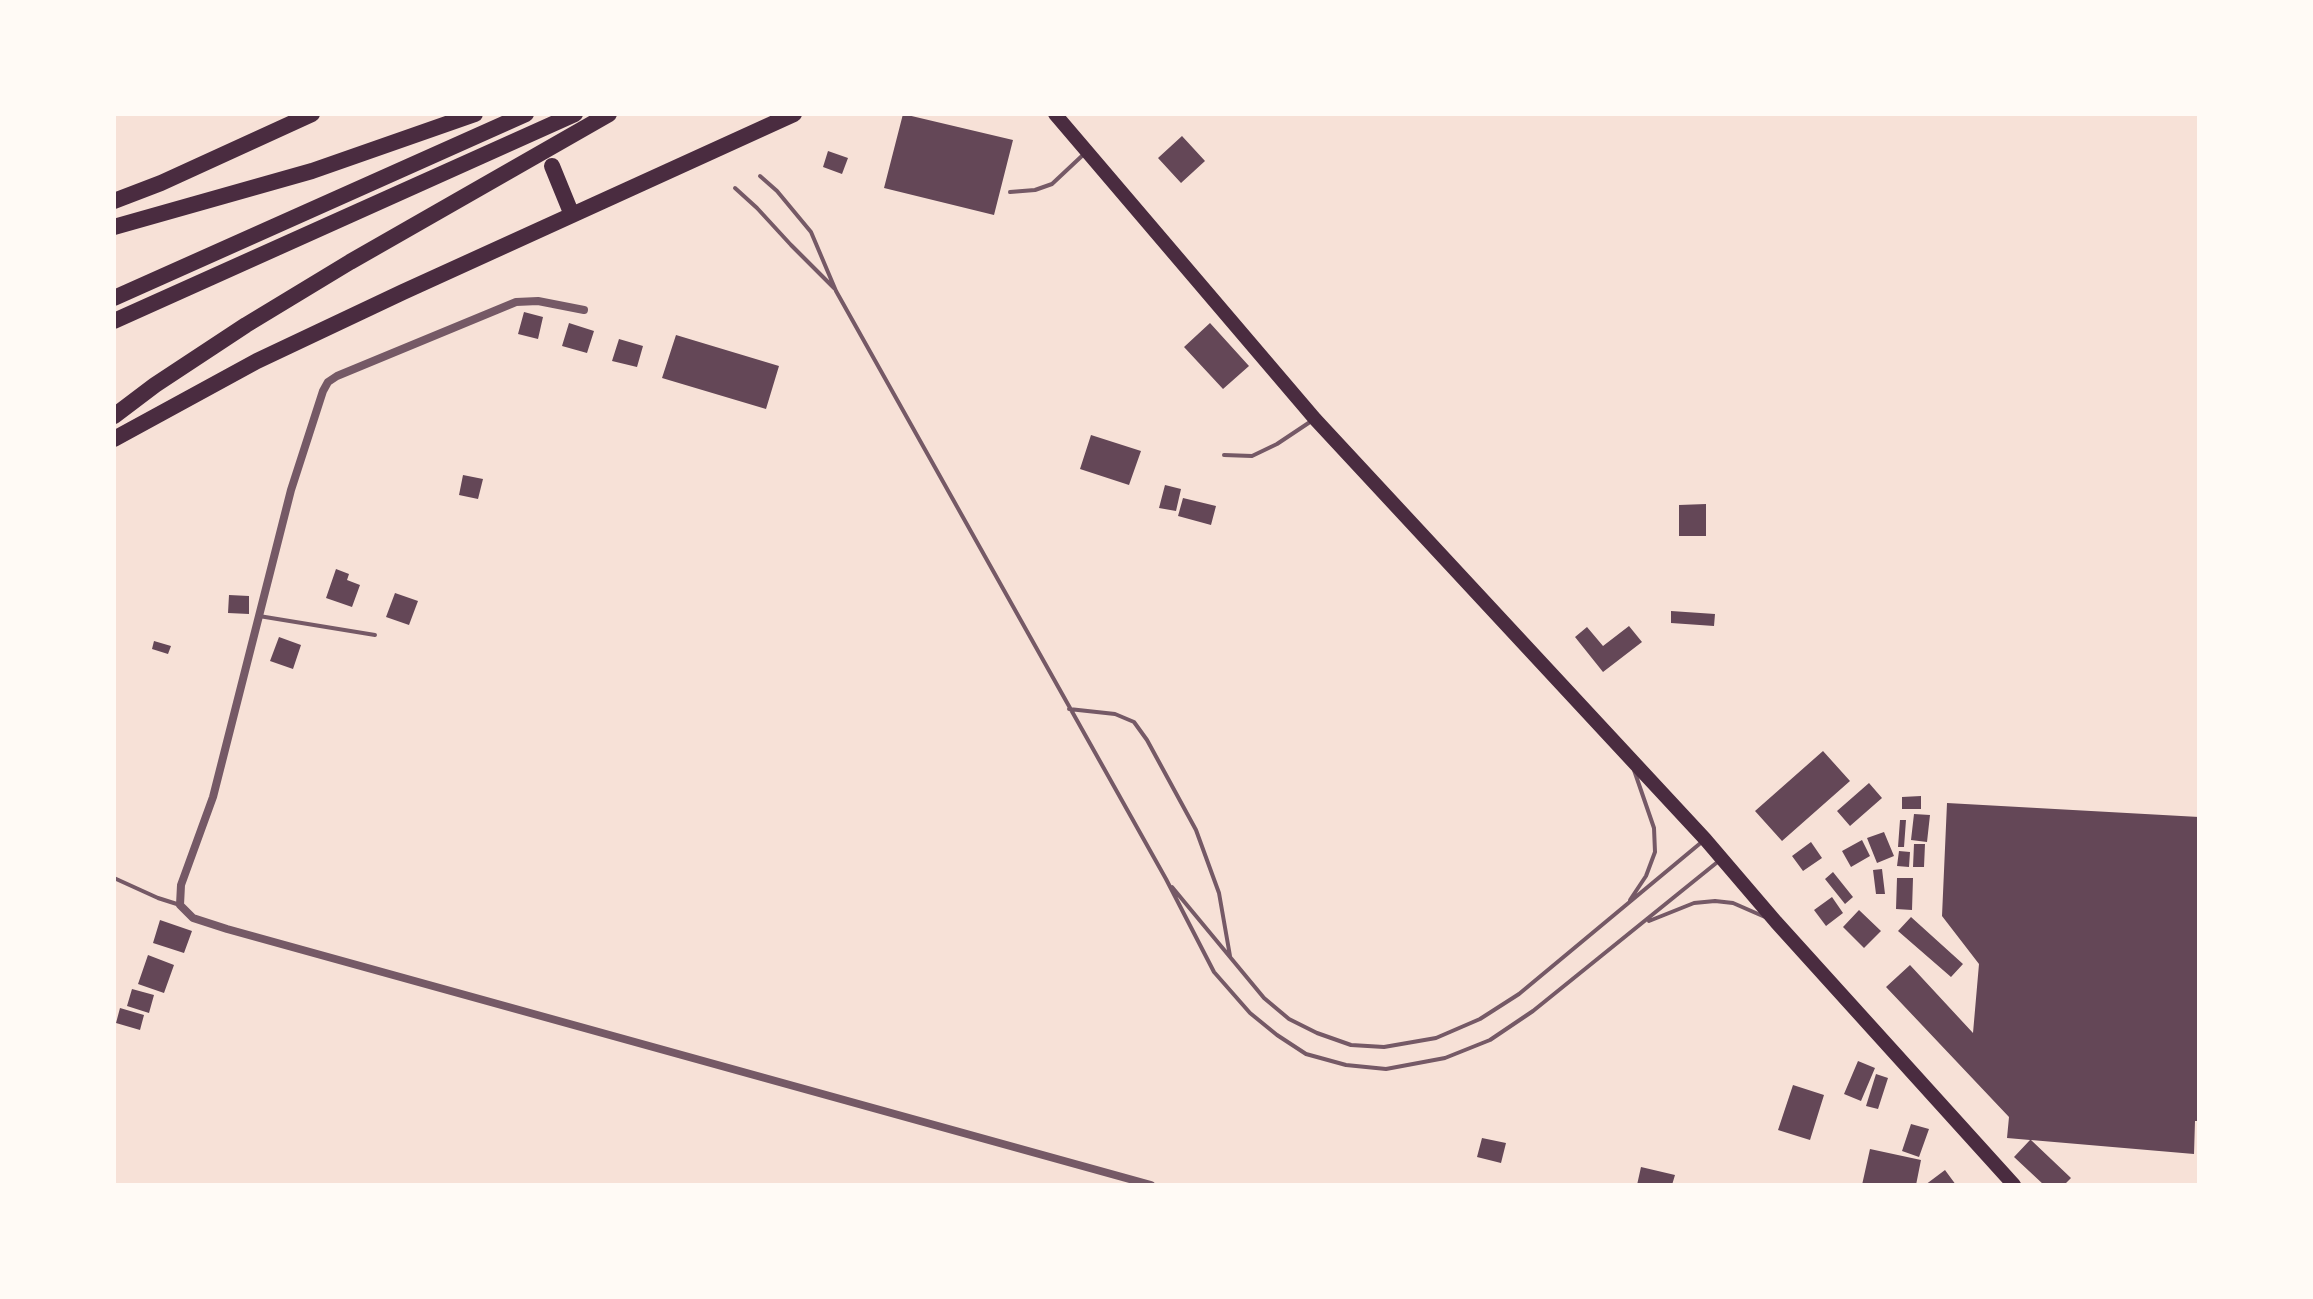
<!DOCTYPE html>
<style>
body{margin:0}
#map{position:relative;width:2313px;height:1299px;overflow:hidden;background:#f7e1d7;font-family:"DM Sans",sans-serif}
canvas{display:block}
.frame{position:absolute;inset:0;border:116px solid #fffaf5;pointer-events:none}
</style>
<div id="map">
<canvas width="2313" height="1299"></canvas>
<div class="frame"></div>
</div>
<script>
const ctx = document.querySelector('canvas').getContext('2d');
ctx.lineJoin = 'round';
function fill(path, color) { ctx.fillStyle = color; ctx.fill(path, 'evenodd'); }
const toPath = rows => new Path2D(rows.map(r => 'M' + r).join(''));
function trace(path, color, width, dash) { ctx.strokeStyle = color; ctx.lineWidth = width; ctx.lineCap = dash ? 'butt' : 'round'; ctx.setLineDash(dash || []); ctx.stroke(path); }
const building = toPath([
 [903,114,1013,140,994,215,884,188],
 [1182,136,1205,161,1181,183,1158,158],
 [828,151,848,158,842,174,823,167],
 [524,312,543,317,538,339,518,334],
 [569,323,594,331,587,353,562,346],
 [1210,323,1249,366,1223,389,1184,347],
 [676,335,779,366,766,409,662,378],
 [619,339,643,346,637,367,612,361],
 [1091,435,1141,451,1129,485,1080,469],
 [463,475,483,479,478,499,459,495],
 [1165,485,1181,489,1176,511,1159,508],
 [1183,498,1216,506,1211,525,1178,516],
 [1706,504,1706,536,1679,536,1679,505],
 [336,569,349,574,347,580,360,585,352,607,326,598],
 [395,593,418,601,409,625,386,617],
 [229,595,249,596,249,614,228,613],
 [1671,611,1715,614,1714,626,1671,623],
 [1629,626,1642,642,1603,672,1575,637,1587,627,1603,646],
 [279,637,301,645,293,669,270,661],
 [154,641,171,646,168,654,152,649],
 [1823,751,1850,781,1782,841,1755,811],
 [1869,783,1882,798,1850,826,1837,811],
 [1921,796,1921,809,1902,809,1902,797],
 [1947,803,2199,817,2199,1121,2195,1121,2194,1154,2031,1140,2071,1178,2064,1185,2044,1185,2014,1157,2030,1140,2007,1138,2009,1117,1886,987,1910,965,1973,1033,1979,964,1942,916],
 [1914,814,1930,815,1927,842,1911,840],
 [1900,820,1906,820,1904,847,1898,847],
 [1884,832,1894,856,1877,863,1867,838],
 [1862,840,1870,856,1851,867,1842,851],
 [1811,842,1822,858,1803,871,1792,856],
 [1914,844,1925,844,1924,867,1913,867],
 [1899,851,1910,852,1909,867,1897,866],
 [1882,869,1885,894,1876,894,1873,870],
 [1833,872,1853,897,1845,904,1825,879],
 [1897,878,1913,878,1912,910,1896,909],
 [1832,897,1843,913,1826,926,1814,910],
 [1859,910,1881,931,1864,948,1843,927],
 [1911,917,1963,964,1951,977,1898,931],
 [160,920,192,931,184,953,153,943],
 [148,955,174,965,164,993,138,984],
 [132,989,154,995,149,1013,127,1006],
 [120,1008,144,1015,140,1030,116,1023],
 [1858,1061,1875,1068,1861,1101,1844,1094],
 [1876,1074,1888,1078,1878,1109,1866,1106],
 [1793,1085,1824,1095,1810,1140,1778,1130],
 [1911,1124,1929,1129,1919,1157,1902,1151],
 [1482,1138,1506,1143,1501,1163,1477,1157],
 [1870,1149,1921,1160,1916,1185,1862,1185],
 [1641,1167,1675,1175,1672,1185,1637,1185],
 [1945,1170,1956,1185,1925,1185]
]);
const service = toPath([
 [760,176,777,191,811,232,836,291,1166,879,1214,972,1250,1013,1277,1035,1306,1054,1346,1065,1386,1069,1445,1058,1490,1040,1533,1011,1720,860],
 [735,188,757,208,791,245,834,288],
 [1010,192,1035,190,1052,184,1084,154],
 [1224,455,1252,456,1277,444,1313,420],
 [259,616,375,635],
 [1069,709,1115,714,1134,722,1147,740,1196,830,1219,893,1230,956],
 [114,878,158,898,180,905],
 [1172,887,1264,998,1289,1019,1317,1033,1351,1045,1384,1047,1436,1038,1480,1019,1519,994,1703,841],
 [1630,900,1646,876,1655,852,1654,828,1634,770],
 [1649,921,1694,903,1715,901,1733,903,1765,917]
]);
const minor = toPath([
 [584,310,538,301,516,302,337,376,328,382,323,391,291,490,213,797,181,885,180,905,193,918,227,929,1151,1185]
]);
const trunk = toPath([
 [1055,114,1315,419,1705,839,1776,922,2014,1185]
]);
const motorway = toPath([
 [552,166,572,215],
 [114,201,161,183,312,114],
 [114,227,312,171,475,114],
 [114,298,526,114],
 [114,321,575,114],
 [114,416,155,385,246,325,350,262,609,114],
 [114,439,257,361,403,292,794,114]
]);
fill(building, '#644757');
trace(service, '#755966', 4);
trace(minor, '#755966', 8);
trace(trunk, '#4a2c40', 14);
trace(motorway, '#4a2c40', 16);
</script>
